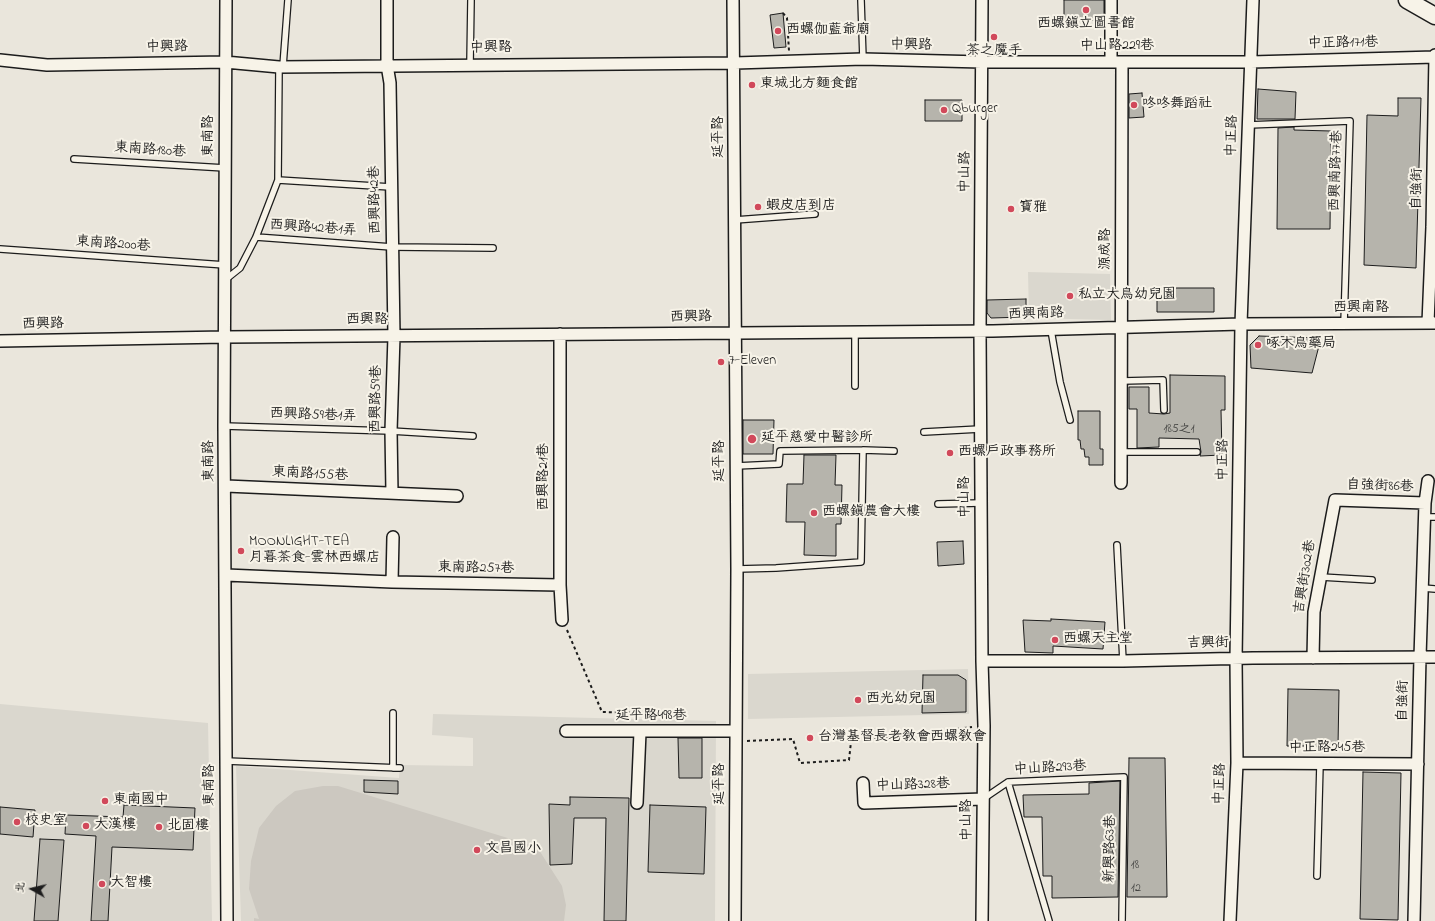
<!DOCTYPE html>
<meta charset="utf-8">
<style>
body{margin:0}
#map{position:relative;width:1435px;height:921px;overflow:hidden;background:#eae6dc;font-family:"Indie Flower","LXGW WenKai TC",sans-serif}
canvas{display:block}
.north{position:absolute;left:12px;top:869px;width:40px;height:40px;-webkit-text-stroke:3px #f7f3e8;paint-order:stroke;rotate:278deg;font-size:11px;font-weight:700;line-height:16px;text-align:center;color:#1c1c1c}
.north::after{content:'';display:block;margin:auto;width:14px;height:18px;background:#1c1c1c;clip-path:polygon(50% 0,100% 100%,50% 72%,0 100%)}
</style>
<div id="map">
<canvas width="1435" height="921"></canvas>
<div class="north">北</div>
</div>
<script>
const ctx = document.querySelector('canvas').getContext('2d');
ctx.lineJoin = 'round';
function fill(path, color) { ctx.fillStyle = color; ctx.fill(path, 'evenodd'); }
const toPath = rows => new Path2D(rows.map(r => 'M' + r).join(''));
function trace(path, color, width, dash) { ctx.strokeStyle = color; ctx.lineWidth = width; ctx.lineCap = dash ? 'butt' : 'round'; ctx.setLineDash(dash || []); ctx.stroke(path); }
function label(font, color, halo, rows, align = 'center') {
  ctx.font = font + ' "Indie Flower","LXGW WenKai TC",sans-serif'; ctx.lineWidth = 4; ctx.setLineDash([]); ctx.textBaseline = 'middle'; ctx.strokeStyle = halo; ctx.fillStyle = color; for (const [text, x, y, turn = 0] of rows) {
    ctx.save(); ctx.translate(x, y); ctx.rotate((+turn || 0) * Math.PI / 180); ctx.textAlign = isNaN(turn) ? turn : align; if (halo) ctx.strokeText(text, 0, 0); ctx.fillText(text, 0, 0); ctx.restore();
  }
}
const built = toPath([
 [1028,272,1110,274,1111,320,1029,318],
 [968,669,969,714,748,719,748,674],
 [0,704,208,723,212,921,0,921],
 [433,714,716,721,715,921,241,921,236,766,399,778,400,765,473,766,473,738,432,735]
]);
const green = toPath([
 [323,786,338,786,537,847,562,886,566,905,564,921,254,921,254,918,259,919,249,889,251,861,259,828,276,806,295,791]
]);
const building = toPath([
 [1064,0,1104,0,1104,20,1064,21,1064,0],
 [783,13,786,47,774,48,770,15,783,13],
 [1258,89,1296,92,1295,119,1257,119,1258,89],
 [1142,93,1144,117,1129,118,1129,94,1142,93],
 [1398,98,1421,98,1416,268,1364,265,1367,115,1398,116,1398,98],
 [925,100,962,100,962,121,925,121,925,100],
 [1294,127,1294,130,1331,131,1330,229,1277,229,1278,128,1294,127],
 [1157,288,1214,288,1214,312,1157,312,1157,288],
 [1026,299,1026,317,991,318,987,313,987,300,1026,299],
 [1259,336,1321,338,1312,373,1251,368,1250,345,1259,336],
 [1170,375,1225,376,1225,410,1221,410,1222,455,1200,456,1201,452,1199,439,1159,438,1159,447,1137,448,1137,409,1129,409,1129,387,1149,387,1149,413,1164,414,1170,413,1170,375],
 [1078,411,1100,411,1100,449,1103,449,1103,465,1089,465,1089,457,1085,457,1084,449,1081,449,1080,440,1078,440,1078,411],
 [743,420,774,420,773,454,743,454,743,420],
 [804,455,836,455,835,485,842,485,841,524,836,524,836,556,804,555,805,522,786,522,787,484,803,484,804,455],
 [963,541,964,564,938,566,937,542,963,541],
 [1051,619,1105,622,1103,649,1053,646,1053,653,1025,652,1023,620,1051,621,1051,619],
 [923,675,958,675,966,680,966,712,922,713,923,675],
 [1288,689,1339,690,1338,746,1287,746,1288,689],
 [678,738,702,738,702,778,679,778,678,738],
 [1129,758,1165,758,1167,897,1127,897,1129,758],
 [1363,772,1401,773,1398,920,1360,919,1363,772],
 [364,780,398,781,398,794,364,792,364,780],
 [1120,781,1118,897,1052,898,1052,876,1043,876,1042,817,1024,817,1023,795,1089,794,1089,783,1120,781],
 [570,797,629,798,626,921,604,921,606,818,574,818,572,864,550,865,549,804,570,805,570,797],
 [124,805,195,808,193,850,112,847,108,921,91,921,96,836,65,834,66,815,123,817,124,805],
 [650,805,706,807,704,874,648,872,650,805],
 [0,807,35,810,33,837,0,834,0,807],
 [40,839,64,840,58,921,34,921,40,839]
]);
const path = toPath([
 [783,13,787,18,789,51],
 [567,630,602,712,654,713,656,720],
 [747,741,793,739,800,763,849,760,851,742,972,727]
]);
const lane = toPath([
 [861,0,863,59],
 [470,64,471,0],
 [283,66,288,0],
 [1248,125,1350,121,1344,324],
 [74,159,225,168],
 [278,180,391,187],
 [735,220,815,214],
 [256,237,392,247,493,248],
 [0,249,225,265],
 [225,280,240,268,256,237,278,180,279,67],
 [1051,330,1060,382,1070,420],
 [855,332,855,386],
 [1122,381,1163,380,1164,410],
 [224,426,391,431,473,436],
 [924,432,980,429],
 [863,450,894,451],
 [1121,452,1197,452],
 [736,466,779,464,780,451,863,450,861,562,776,568,737,569],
 [938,504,981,503],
 [1426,517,1435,517],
 [1117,545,1123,661],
 [1321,577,1372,580],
 [1423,588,1435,589],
 [226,761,400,768],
 [393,768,393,713],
 [1008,782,1049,921],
 [983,799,1008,782,1124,777,1122,921],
 [1317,876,1320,764]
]);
const street = toPath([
 [226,0,224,426,227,921],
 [387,0,387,65,390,83,394,336,391,431,392,493],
 [733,0,737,569,735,921],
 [0,60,47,65,225,62,279,67,735,63,863,59,982,62,1251,62,1435,57],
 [1111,62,1111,0],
 [1428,323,1432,227,1435,55],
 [560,334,560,585,562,620],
 [0,341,225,337,993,331,1241,324,1435,323],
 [1121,483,1122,62],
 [226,486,457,496],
 [226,575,392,582,560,585],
 [392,582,393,537],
 [1313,658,1314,612,1335,500,1425,503],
 [982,661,1123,661,1253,658,1435,657],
 [566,731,735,731],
 [1237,763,1418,764],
 [863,783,864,803,983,799],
 [637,803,640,732],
 [982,921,984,726,982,661,980,331,982,0],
 [1230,921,1237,763,1236,659,1241,324,1253,0],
 [1414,921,1420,657,1425,503,1428,481]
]);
const secondary = toPath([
 [1407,0,1435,16]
]);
const markers = [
 [1086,10,4,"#d1495b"],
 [778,31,4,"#d1495b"],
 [994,37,4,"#d1495b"],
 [752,85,4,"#d1495b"],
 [1134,105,4,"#d1495b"],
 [944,110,4,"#d1495b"],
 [758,207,4,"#d1495b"],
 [1011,209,4,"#d1495b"],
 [1070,296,4,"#d1495b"],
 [1258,345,4,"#d1495b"],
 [721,362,4,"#d1495b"],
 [752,439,5,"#d1495b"],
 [950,453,4,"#d1495b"],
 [814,513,4,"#d1495b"],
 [241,551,4,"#d1495b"],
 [1055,640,4,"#d1495b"],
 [858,700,4,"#d1495b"],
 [810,738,4,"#d1495b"],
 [105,801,4,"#d1495b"],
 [17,822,4,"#d1495b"],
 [86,826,4,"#d1495b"],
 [159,827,4,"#d1495b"],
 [477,850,4,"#d1495b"],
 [102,884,4,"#d1495b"]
];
const numberNames = [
 ["185之1",1179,430],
 ["18",1135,866],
 ["12",1136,889]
];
const poiNames = [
 ["西螺鎮立圖書館",1086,25,"center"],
 ["西螺伽藍爺廟",786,31],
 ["茶之魔手",994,52,"center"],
 ["東城北方麵食館",760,85],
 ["咚咚舞蹈社",1142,105],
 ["Qburger",952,110],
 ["蝦皮店到店",766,207],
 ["寶雅",1019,209],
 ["私立大鳥幼兒園",1078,296],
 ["啄木鳥藥局",1266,345],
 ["7-Eleven",729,362],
 ["延平慈愛中醫診所",761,439],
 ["西螺戶政事務所",958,453],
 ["西螺鎮農會大樓",822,513],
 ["MOONLIGHT-TEA",249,543],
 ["月暮茶食-雲林西螺店",249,559],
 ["西螺天主堂",1063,640],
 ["西光幼兒園",866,700],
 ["台灣基督長老教會西螺教會",818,738],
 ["東南國中",113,801],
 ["校史室",25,822],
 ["大漢樓",94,826],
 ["北固樓",167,827],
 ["文昌國小",485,850],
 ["大智樓",110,884]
];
const streetNames = [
 ["中正路171巷",1343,44,-1],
 ["中興路",911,46,1],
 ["中山路229巷",1117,47],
 ["中興路",167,48,-1],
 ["中興路",491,49],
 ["東南路",210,136,-90],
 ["中正路",1233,136,-88],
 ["延平路",720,137,-90],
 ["東南路180巷",150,151,4],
 ["西興南路77巷",1337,171,-88],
 ["中山路",966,172,-89],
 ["自強街",1418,189,-89],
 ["西興路42巷",376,200,-91],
 ["西興路42巷1弄",313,229,4],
 ["東南路200巷",113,245,4],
 ["源成路",1107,249,-90],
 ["西興南路",1361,309],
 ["西興南路",1036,315,-2],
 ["西興路",691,318,-1],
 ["西興路",367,321],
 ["西興路",43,325,-1],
 ["西興路59巷",377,399,-89],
 ["西興路59巷1弄",313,416,2],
 ["中正路",1224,460,-89],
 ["東南路",210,461,-91],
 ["延平路",721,461,-90],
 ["東南路155巷",310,475,3],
 ["西興路21巷",545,477,-90],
 ["自強街86巷",1380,487,2],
 ["中山路",966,497,-90],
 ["東南路257巷",476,569,1],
 ["吉興街302巷",1306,577,-81],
 ["吉興街",1208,644,-1],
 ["自強街",1404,701,-89],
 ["延平路498巷",651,717],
 ["中正路245巷",1327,749],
 ["中山路293巷",1050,769,-3],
 ["延平路",721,784,-90],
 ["中正路",1221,784,-88],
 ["東南路",211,785,-90],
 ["中山路328巷",913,786,-2],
 ["中山路",968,820,-90],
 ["新興路63巷",1111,849,-89]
];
fill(built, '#dad7ce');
fill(green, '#ccc8c0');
fill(building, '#b6b4ac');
trace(building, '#1c1c1c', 1);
trace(lane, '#1c1c1c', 8);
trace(street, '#1c1c1c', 14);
trace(secondary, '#1c1c1c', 19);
trace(path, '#1c1c1c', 2, [3, 3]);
trace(lane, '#f7f3e8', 5.5);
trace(street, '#f7f3e8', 11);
trace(secondary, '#f7f3e8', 16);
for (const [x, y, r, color] of markers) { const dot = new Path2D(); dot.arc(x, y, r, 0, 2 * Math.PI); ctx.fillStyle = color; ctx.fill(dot); trace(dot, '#f7f3e8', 1.5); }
label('12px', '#424240', null, numberNames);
label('14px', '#1c1c1c', '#f7f3e8', poiNames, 'left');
label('14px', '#1c1c1c', '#f7f3e8', streetNames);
</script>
